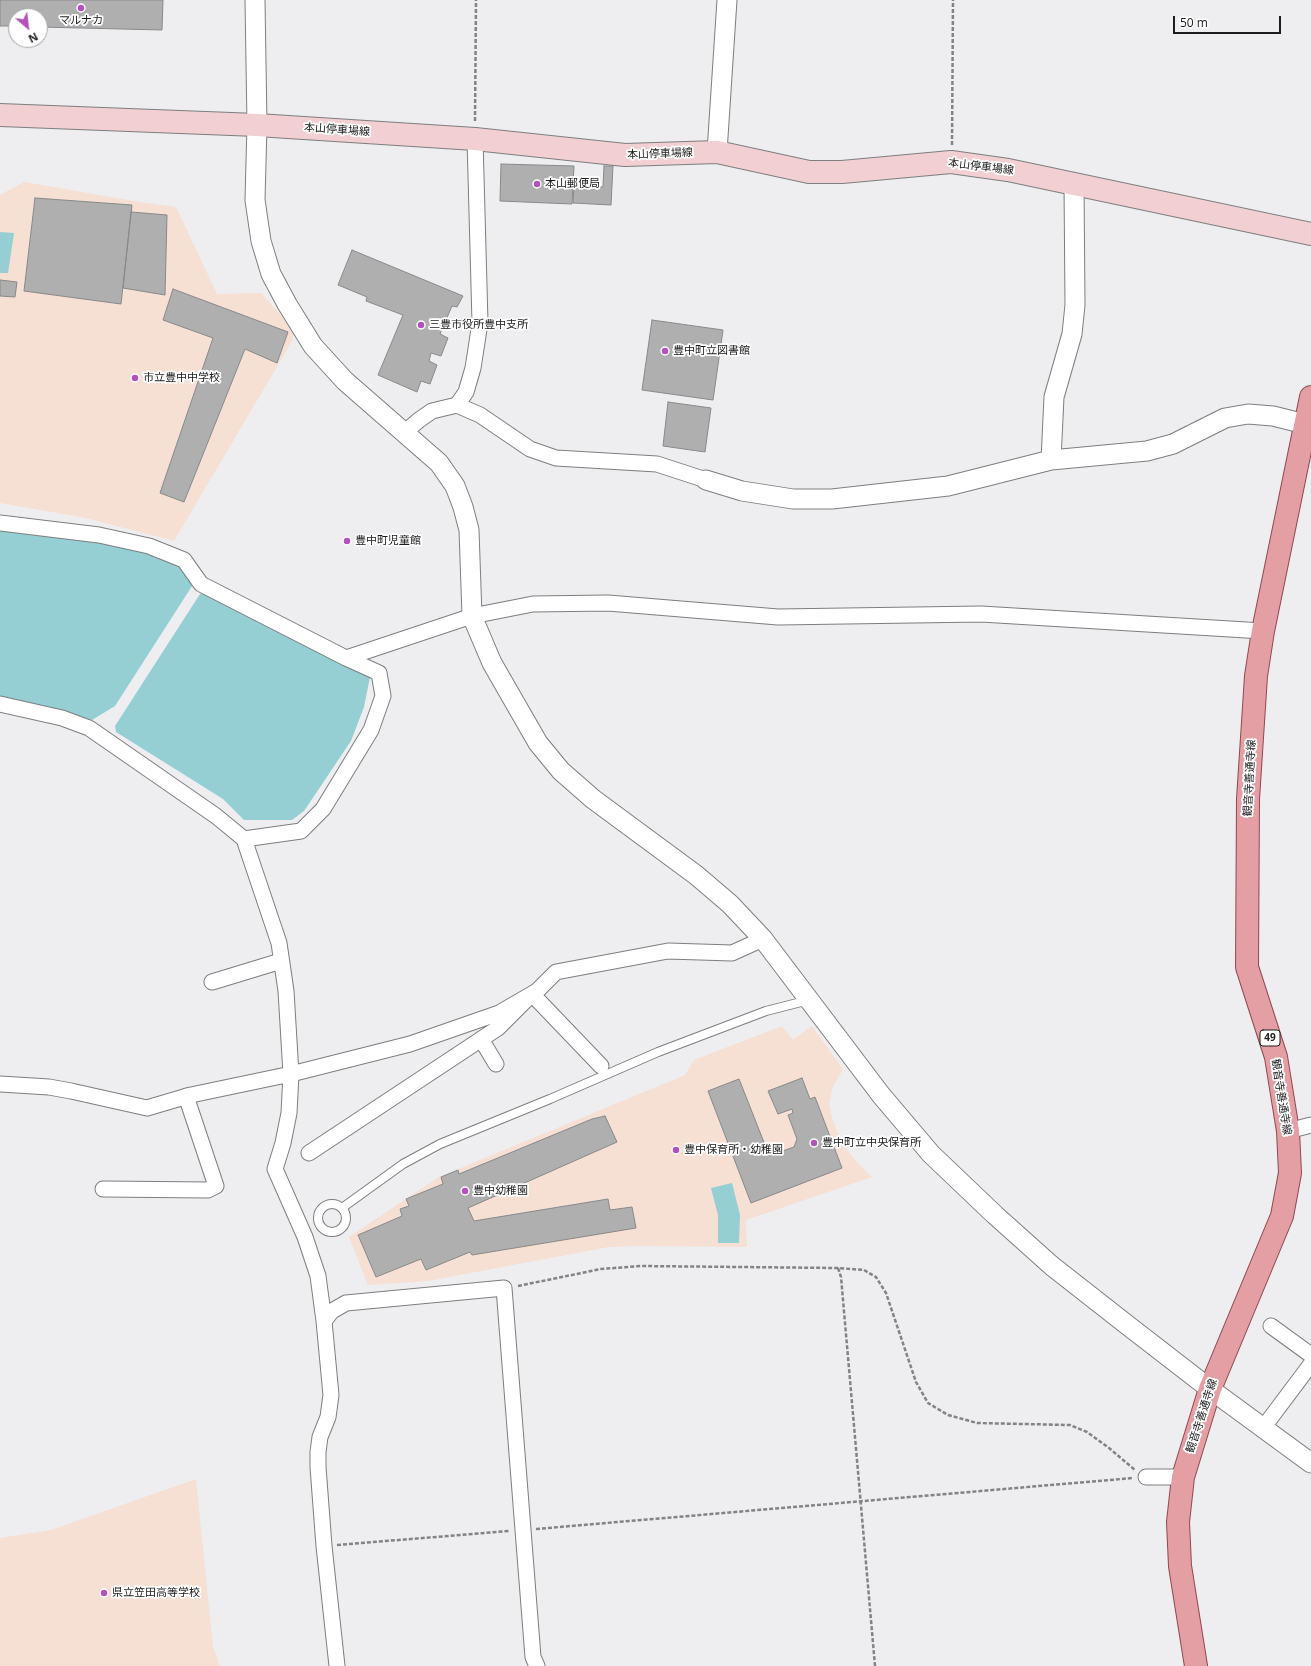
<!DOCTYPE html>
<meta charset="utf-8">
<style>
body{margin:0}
#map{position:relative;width:1311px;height:1666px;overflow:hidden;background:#eeeef0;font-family:"Open Sans",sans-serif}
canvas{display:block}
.north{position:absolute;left:8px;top:8px;width:40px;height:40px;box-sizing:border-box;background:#fff;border:1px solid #a4a4a5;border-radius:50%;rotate:152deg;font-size:11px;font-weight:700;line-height:16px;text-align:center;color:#1c1c1d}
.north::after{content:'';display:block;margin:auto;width:14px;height:18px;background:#b352ba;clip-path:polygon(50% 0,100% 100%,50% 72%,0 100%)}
.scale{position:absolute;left:1173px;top:16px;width:108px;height:18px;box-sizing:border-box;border:2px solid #1c1c1d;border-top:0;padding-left:5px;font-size:12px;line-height:14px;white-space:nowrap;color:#1c1c1d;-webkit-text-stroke:3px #fff;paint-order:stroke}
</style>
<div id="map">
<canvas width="1311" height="1666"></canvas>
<div class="north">N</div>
<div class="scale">50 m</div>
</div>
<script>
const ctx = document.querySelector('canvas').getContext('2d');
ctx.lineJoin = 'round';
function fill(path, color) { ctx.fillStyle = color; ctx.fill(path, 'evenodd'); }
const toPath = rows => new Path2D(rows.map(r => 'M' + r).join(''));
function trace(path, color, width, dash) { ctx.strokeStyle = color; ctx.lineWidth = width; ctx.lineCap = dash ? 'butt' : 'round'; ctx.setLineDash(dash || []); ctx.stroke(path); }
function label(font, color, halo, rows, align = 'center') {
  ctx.font = font + ' "Open Sans","Noto Sans JP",sans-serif'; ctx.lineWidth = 3.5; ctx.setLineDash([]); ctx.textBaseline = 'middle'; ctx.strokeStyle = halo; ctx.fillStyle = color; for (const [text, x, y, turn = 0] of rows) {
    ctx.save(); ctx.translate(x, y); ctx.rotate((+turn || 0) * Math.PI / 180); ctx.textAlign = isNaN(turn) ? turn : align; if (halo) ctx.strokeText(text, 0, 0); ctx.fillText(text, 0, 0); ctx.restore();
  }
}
const education = toPath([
 [24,182,140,202,176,207,217,294,261,293,295,331,291,343,174,541,86,518,0,503,0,195],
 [782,1026,793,1040,812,1026,843,1069,832,1089,829,1104,833,1121,841,1141,853,1158,872,1177,746,1220,747,1247,633,1246,609,1247,428,1281,368,1285,349,1237,439,1177,685,1075,694,1060],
 [196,1479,213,1647,220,1666,0,1666,0,1538,51,1530]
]);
const water = toPath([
 [0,232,14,233,8,273,0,273],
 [0,530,112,544,158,554,181,566,194,583,115,706,92,720,45,706,0,698],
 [208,591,370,677,364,707,351,741,304,811,292,820,244,820,223,799,116,732,115,726,200,594],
 [732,1183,740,1215,739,1243,718,1243,718,1215,711,1188]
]);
const building = toPath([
 [0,0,163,0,162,30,40,27,40,16,16,16,16,26,0,26,0,0],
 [501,164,574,166,572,204,500,201,501,164],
 [604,166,613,166,611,205,573,203,574,186,603,187,604,166],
 [35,198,132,205,121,304,24,291,35,198],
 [131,212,167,215,165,295,123,288,131,212],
 [352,250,463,296,457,307,452,306,440,334,448,338,441,356,431,353,429,361,437,365,430,384,421,381,417,392,378,375,403,315,366,301,367,297,338,285,352,250],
 [0,280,17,282,15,297,0,296,0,280],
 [173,289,288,332,277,363,245,349,184,502,160,493,213,338,163,320,173,289],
 [652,320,723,330,713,400,642,390,652,320],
 [668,402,711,408,705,452,663,446,668,402],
 [802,1078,810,1099,815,1097,842,1168,751,1203,708,1091,739,1079,767,1150,774,1154,794,1147,797,1139,788,1115,793,1113,792,1109,778,1114,768,1091,802,1078],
 [605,1116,617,1142,468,1208,474,1221,608,1199,610,1210,632,1207,636,1228,472,1255,470,1252,426,1270,421,1259,376,1277,358,1235,402,1216,400,1209,409,1206,406,1199,443,1184,441,1177,458,1170,459,1174,592,1119,605,1116]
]);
const path = toPath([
 [475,121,476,0],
 [952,145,953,0],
 [838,1268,841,1277,875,1666],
 [518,1286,601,1269,641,1266,838,1268,864,1270,876,1277,886,1293,916,1382,928,1403,948,1415,977,1423,1070,1425,1087,1432,1109,1448,1135,1470],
 [536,1529,1133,1478],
 [337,1545,509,1531]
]);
const service = toPath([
 '318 1218a14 14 0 1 1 28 0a14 14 0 1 1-28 0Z',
 [342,1208,403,1164,440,1144,550,1099,658,1052,766,1011,809,1000]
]);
const minor = toPath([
 [457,405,466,392,473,368,480,323,475,139],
 [405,432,419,420,432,411,457,405,480,415,530,449,556,458,657,464,706,480],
 [0,523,99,535,149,546,184,560,201,584,346,658,379,673,383,696,371,730,323,809,301,831,244,839],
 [346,658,472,616,533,604,608,603,778,617,981,614,1263,631],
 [0,704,62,718,89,728,216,816,244,839,279,943,286,991,291,1074,289,1113,283,1143,275,1169,305,1237,318,1276,324,1321,331,1395,328,1417,320,1437,318,1452,318,1467,324,1546,337,1666],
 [212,982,281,961],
 [481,1039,496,1064],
 [0,1084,49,1087,71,1091,147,1108,191,1095,291,1074,410,1044,499,1013,537,991,556,972,668,951,732,953,763,939],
 [1288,1131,1311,1125],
 [309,1153,498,1028,532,994,601,1066],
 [103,1189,208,1190,216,1186,186,1096],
 [324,1321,332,1311,346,1303,504,1288,533,1657,537,1666],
 [1271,1326,1311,1355],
 [1263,1428,1311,1364],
 [1146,1477,1183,1477]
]);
const tertiary = toPath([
 [255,0,257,125,255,200,261,241,271,274,287,304,313,346,345,381,439,463,455,486,463,507,469,530,472,616,492,663,538,743,561,771,593,799,696,875,730,904,763,939,881,1095,931,1154,995,1215,1052,1266,1126,1324,1210,1389,1311,1463],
 [717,152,727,0],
 [1051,460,1054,397,1072,334,1075,305,1074,184],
 [706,480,742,491,793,499,832,499,948,486,1051,460,1147,451,1173,444,1225,418,1248,414,1273,416,1305,424]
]);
const secondary = toPath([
 [0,115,257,125,475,139,625,155,717,152,809,172,842,172,951,162,1008,170,1311,234]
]);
const primary = toPath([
 [1196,1666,1180,1566,1178,1522,1183,1477,1210,1389,1282,1216,1290,1173,1288,1131,1276,1057,1247,967,1248,799,1256,676,1263,631,1311,397]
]);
const markers = [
 [81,8,4,"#b352ba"],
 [537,184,4,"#b352ba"],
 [421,325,4,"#b352ba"],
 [665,351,4,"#b352ba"],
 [135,378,4,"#b352ba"],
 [347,541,4,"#b352ba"],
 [814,1143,4,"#b352ba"],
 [676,1150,4,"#b352ba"],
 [465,1191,4,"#b352ba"],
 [104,1593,4,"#b352ba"]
];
const shields = [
 [1270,1038,20]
];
const shieldNames = [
 ["49",1270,1038]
];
const poiNames = [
 ["マルナカ",81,21,"center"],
 ["本山郵便局",545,184],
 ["三豊市役所豊中支所",429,325],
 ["豊中町立図書館",673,351],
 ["市立豊中中学校",143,378],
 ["豊中町児童館",355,541],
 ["豊中町立中央保育所",822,1143],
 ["豊中保育所・幼稚園",684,1150],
 ["豊中幼稚園",473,1191],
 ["県立笠田高等学校",112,1593]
];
const streetNames = [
 ["本山停車場線",337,130,4],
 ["本山停車場線",660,154,-2],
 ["本山停車場線",981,167,7],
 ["観音寺善通寺線",1250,778,-87],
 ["観音寺善通寺線",1281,1097,81],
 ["観音寺善通寺線",1202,1416,-72]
];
fill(education, '#f6dfd3');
fill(water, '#95cfd4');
fill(building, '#afafb0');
trace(building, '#88898a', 1);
trace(service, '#7d7e7f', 10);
trace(minor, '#7d7e7f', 17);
trace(tertiary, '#7d7e7f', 21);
trace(secondary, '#7d7e7f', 24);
trace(primary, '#91484e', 24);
trace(path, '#838385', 2.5, [4, 2]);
trace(service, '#fff', 8);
trace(minor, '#fff', 15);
trace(tertiary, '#fff', 19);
trace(secondary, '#f1cfd2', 22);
trace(primary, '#e39fa4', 22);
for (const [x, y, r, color] of markers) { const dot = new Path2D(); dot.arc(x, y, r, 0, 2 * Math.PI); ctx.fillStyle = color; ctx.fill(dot); trace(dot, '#fff', 1.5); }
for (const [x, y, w] of shields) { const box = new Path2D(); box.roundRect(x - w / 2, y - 8, w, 16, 3); ctx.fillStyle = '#fff'; ctx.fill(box); trace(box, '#1c1c1d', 1); }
label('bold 10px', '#1c1c1d', null, shieldNames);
label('11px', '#1c1c1d', '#fff', poiNames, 'left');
label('11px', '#1c1c1d', '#fff', streetNames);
</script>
